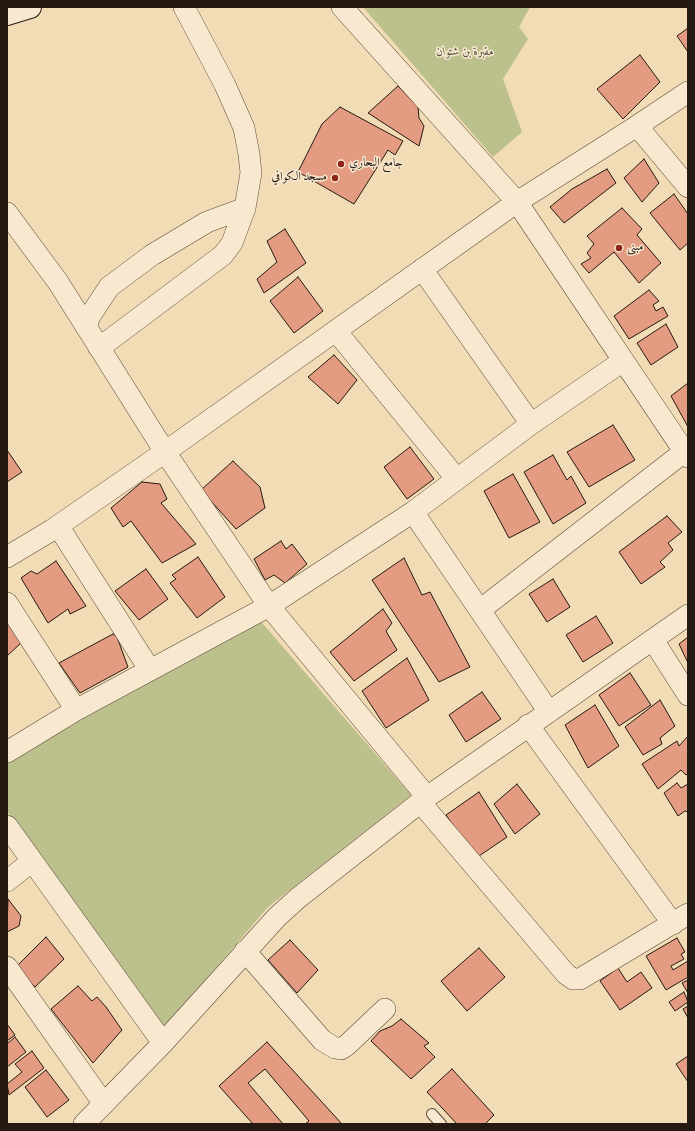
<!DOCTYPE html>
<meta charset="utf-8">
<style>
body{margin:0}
#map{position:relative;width:695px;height:1131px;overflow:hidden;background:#f2dcb5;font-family:"IM FELL English",serif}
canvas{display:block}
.frame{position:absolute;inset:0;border:8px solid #251912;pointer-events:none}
</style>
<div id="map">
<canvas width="695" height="1131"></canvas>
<div class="frame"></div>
</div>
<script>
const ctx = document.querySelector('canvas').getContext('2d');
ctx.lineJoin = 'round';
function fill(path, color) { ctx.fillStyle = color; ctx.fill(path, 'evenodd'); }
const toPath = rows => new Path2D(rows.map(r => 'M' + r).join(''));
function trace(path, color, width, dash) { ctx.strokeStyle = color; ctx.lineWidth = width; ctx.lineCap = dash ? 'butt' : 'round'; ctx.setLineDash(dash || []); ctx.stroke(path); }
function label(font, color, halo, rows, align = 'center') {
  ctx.font = font + ' "IM FELL English",Amiri,serif'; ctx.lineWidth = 3; ctx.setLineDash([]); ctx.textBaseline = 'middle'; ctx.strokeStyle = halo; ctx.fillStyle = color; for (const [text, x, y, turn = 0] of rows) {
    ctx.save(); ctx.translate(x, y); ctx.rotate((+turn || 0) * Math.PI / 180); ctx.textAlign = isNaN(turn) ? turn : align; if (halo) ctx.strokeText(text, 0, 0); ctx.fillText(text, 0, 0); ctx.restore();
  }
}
const green = toPath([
 [363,7,530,7,519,27,528,39,503,79,522,132,493,157],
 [257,617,411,795,268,907,162,1031,7,811,7,763]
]);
const building = toPath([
 [688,28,688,52,677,36,688,28],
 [640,55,660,82,623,119,597,89,640,55],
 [398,86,418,107,419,118,424,126,419,146,368,113,398,86],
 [340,107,403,141,395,155,388,150,354,204,298,172,322,124,340,107],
 [644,159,659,183,642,202,624,178,644,159],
 [607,169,616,183,564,223,550,207,572,189,607,169],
 [674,194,688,214,688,243,680,250,650,213,674,194],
 [622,208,642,229,637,235,661,263,639,283,614,252,589,273,581,264,591,258,587,253,594,244,587,236,622,208],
 [285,229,306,263,264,293,257,279,277,262,267,241,285,229],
 [298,277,323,311,294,333,270,301,298,277],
 [649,290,659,301,653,305,656,311,663,307,668,316,629,339,614,316,649,290],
 [666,324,678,347,651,365,637,343,666,324],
 [334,355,357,380,338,404,308,377,334,355],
 [688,383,688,427,671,396,688,383],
 [613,425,635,460,589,487,567,452,613,425],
 [410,447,434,479,407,499,384,467,410,447],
 [7,450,22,472,7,482,7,450],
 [553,455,567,480,571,476,586,503,553,524,524,472,553,455],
 [233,461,260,487,265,508,236,529,201,490,233,461],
 [513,474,540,522,509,538,484,491,513,474],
 [142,482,160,484,167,499,161,503,196,544,162,563,131,521,123,527,111,508,142,482],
 [667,516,682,532,668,543,673,550,660,562,665,567,641,584,619,552,667,516],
 [281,541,286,549,292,544,307,564,285,583,274,575,265,580,254,559,281,541],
 [198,557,225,597,197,618,170,583,176,579,172,575,198,557],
 [404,558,422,595,430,592,470,667,439,682,372,580,404,558],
 [56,561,86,606,70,614,68,609,48,623,21,578,31,571,37,574,56,561],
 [146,569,168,599,139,620,115,591,146,569],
 [553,579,570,607,547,622,529,594,553,579],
 [383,609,392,623,386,631,397,650,354,681,330,652,383,609],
 [596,616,613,643,583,662,566,635,596,616],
 [7,619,22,642,7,656,7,619],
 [113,634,117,637,128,667,80,693,59,663,113,634],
 [688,637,688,663,679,644,688,637],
 [407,658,429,700,386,728,362,691,407,658],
 [630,673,651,705,619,726,599,695,630,673],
 [482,692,501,719,466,742,449,715,482,692],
 [660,700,675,726,660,738,662,744,643,755,625,727,660,700],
 [595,705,619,746,588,768,565,725,595,705],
 [688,736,688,773,686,775,681,770,658,789,642,764,677,741,679,746,688,736],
 [677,783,681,788,688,784,688,812,685,811,678,816,664,793,677,783],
 [517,784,540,814,515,834,494,804,517,784],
 [479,792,507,837,476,858,446,815,479,792],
 [8,899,21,916,19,926,7,932,8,899],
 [46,937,64,959,35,987,16,967,46,937],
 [677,938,685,952,681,954,684,959,671,966,673,970,688,961,688,977,666,990,646,956,677,938],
 [290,940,318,970,297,993,268,960,290,940],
 [479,948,505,977,467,1011,441,981,479,948],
 [618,968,627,982,641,972,652,988,620,1010,600,981,618,968],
 [688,980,688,993,682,983,688,980],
 [78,986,92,1001,97,997,106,1007,122,1030,93,1063,51,1009,78,986],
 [684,992,688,1002,675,1011,669,1002,684,992],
 [688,1006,688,1018,683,1009,688,1006],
 [401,1019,429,1043,424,1046,435,1057,411,1079,371,1041,380,1031,392,1026,401,1019],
 [7,1024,15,1035,7,1041,7,1024],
 [15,1037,26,1052,7,1067,7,1044,15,1037],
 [267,1042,342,1124,305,1124,309,1121,265,1069,248,1083,283,1124,253,1124,219,1086,267,1042],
 [32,1051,44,1068,9,1095,7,1084,22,1072,15,1064,32,1051],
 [688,1056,688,1082,676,1064,688,1056],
 [452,1069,494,1115,485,1124,457,1124,427,1092,452,1069],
 [46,1070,69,1100,47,1117,25,1087,46,1070]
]);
const service = toPath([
 [432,1114,441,1124]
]);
const minor = toPath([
 [342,7,517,202,688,457],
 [637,126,688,187],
 [7,213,58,282,165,452,269,606,427,797],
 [422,269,531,424],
 [86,327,90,316,109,287,152,255,207,222,245,208],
 [336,331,456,478],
 [99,348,223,255,232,243,245,208,251,173,249,154,244,128,225,85,184,7],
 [413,512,549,712],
 [58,526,150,670],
 [7,557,52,530,165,452,517,202,637,126,688,92],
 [7,603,76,710],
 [480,610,684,452],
 [653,640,688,695],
 [528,725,673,924],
 [7,752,76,710,269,606,413,512,531,424,623,361],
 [420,802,566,974,573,979,580,979,688,914],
 [7,826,163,1043],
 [7,881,31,862],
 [245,951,322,1040,335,1048,341,1049,347,1045,385,1009],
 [7,967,104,1104],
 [84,1124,163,1043,277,917,298,898,427,797,688,615]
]);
const secondary = toPath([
 [7,14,30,7]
]);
const markers = [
 [341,164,4,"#8f2418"],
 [335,178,4,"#8f2418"],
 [619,248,4,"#8f2418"]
];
const parkNames = [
 ["مقبرة بن شتوان",465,53]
];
const poiNames = [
 ["جامع البحاري",349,164],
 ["مسجد الكوافي",327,178,"right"],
 ["مبنى",627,248]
];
fill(green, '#bcc08c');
fill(building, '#e39c81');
trace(building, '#251912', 1);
trace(service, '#584a3b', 12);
trace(minor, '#584a3b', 22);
trace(secondary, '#251912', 24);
trace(service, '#f7e8cf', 10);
trace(minor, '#f7e8cf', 21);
trace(secondary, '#f7e8cf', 22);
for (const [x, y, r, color] of markers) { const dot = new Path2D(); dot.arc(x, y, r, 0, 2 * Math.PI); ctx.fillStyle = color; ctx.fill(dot); trace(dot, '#f7e8cf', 1.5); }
label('italic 12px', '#524b37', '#f7e8cf', parkNames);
label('12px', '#251912', '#f7e8cf', poiNames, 'left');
</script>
